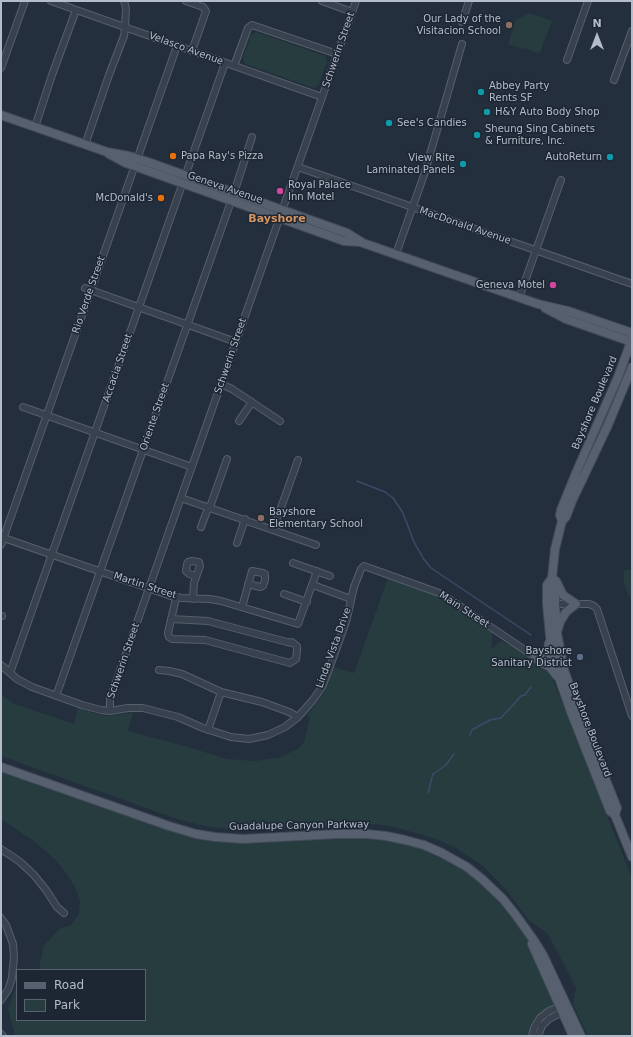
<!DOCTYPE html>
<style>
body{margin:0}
#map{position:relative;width:633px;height:1037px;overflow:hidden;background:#242f3e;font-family:"DejaVu Sans",sans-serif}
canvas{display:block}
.frame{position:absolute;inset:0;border:2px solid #b4bcc9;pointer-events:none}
.legend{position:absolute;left:16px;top:969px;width:130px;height:52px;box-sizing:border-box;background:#1d2633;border:1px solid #59626f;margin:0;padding:5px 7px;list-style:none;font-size:12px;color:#b4bcc9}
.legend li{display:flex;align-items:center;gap:8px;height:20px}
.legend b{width:20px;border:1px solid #59626f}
.north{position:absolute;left:577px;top:16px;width:40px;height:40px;-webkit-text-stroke:3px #1d2633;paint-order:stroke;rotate:0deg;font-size:11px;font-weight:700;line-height:16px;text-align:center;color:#b4bcc9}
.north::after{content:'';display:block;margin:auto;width:14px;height:18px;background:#b4bcc9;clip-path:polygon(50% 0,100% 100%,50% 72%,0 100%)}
</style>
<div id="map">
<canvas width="633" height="1037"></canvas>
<div class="frame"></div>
<ul class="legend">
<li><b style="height:5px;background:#56606e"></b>Road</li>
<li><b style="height:11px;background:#263c3f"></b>Park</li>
</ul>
<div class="north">N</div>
</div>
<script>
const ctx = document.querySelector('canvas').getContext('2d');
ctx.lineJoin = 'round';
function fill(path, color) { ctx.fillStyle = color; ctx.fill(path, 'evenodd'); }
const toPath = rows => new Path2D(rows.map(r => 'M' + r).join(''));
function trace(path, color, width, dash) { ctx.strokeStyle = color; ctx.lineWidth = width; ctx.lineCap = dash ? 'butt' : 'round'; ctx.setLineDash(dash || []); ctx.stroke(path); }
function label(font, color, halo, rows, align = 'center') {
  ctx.font = font + ' "DejaVu Sans",sans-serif'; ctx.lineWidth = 3; ctx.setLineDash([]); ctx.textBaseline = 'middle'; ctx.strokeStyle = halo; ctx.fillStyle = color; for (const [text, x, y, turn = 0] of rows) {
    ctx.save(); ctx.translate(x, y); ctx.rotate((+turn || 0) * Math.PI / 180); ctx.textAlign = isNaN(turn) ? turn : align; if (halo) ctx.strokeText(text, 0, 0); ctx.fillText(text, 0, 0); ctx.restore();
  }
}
const green = toPath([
 [530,13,552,21,540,52,538,53,524,48,523,49,508,44,516,20],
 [256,32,325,56,327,61,319,85,314,88,245,64,243,58,251,35],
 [624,570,632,570,632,598,630,598,624,584],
 [388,578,436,596,492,632,492,649,501,641,516,648,549,670,632,878,632,1036,588,1036,573,1004,576,988,548,934,529,920,502,885,482,865,456,848,433,838,391,826,372,824,239,830,208,827,177,819,1,756,1,694,12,703,74,724,78,708,100,715,111,716,133,712,128,731,188,747,227,759,255,761,281,757,299,748,304,742,310,718,307,715,318,702,324,693,334,667,354,673],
 [1,767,206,835,396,837,467,867,521,922,560,1006,545,1014,532,1036,15,1036,8,1009,17,984,17,1020,145,1020,145,970,39,970,43,947,59,929,71,925,79,914,80,901,74,885,56,860,34,841,1,819]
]);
const stream = toPath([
 [357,481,385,492,393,498,403,513,414,542,423,558,431,568,531,635],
 [470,735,472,730,490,720,501,718,521,696,525,695,531,687],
 [428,793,433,774,445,766,454,754]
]);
const minor = toPath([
 [51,1,322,97],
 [186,1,203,7,206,11,192,51],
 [322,1,352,12],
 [462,22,469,1],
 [567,60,588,1],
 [234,66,248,28,252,25,337,54],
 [1,68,25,1],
 [614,80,632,31],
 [35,127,52,75,76,10],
 [85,145,109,75,124,36,125,28,126,8,124,1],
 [298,167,632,284],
 [396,254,424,175,462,44],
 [85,288,236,342],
 [519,298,561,180],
 [221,384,232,389,280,421],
 [23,407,192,467],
 [239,421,252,402],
 [181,498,316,545],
 [201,527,207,511,211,504,227,459],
 [273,530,298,460],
 [1,537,171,596,182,598,210,599,221,601,298,624,317,571],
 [237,543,245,519],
 [1,545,177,46],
 [293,563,330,576],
 [313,585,351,599],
 [284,594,307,602],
 [193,599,194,583,200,566,199,562,191,561,188,562,187,564,186,571,189,574,196,576],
 [552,604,589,604,594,606,597,609,632,716],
 [242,607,244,600,252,571,263,573,265,574,265,580,263,586,260,587,248,584],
 [1,616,2,616],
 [171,619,208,621,287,642,292,643,292,642,297,646,297,651,296,659,290,663,205,640,172,639,169,637,168,633,176,598],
 [1,665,17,679,32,687,82,705,101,710,110,711,128,708,143,708,178,717,203,728,231,737,249,739,268,735,285,727,298,717,313,700,322,687,328,672,346,622,354,587,361,569,364,566,442,594,535,657,546,659,557,658],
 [159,670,169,671,182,674,221,692,262,702,289,712,298,717],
 [10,673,225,63],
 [56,696,234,193,252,137],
 [110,711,110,699,356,1],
 [208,730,221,692],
 [1,849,19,861,34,875,46,890,57,907,64,913],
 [1,918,6,925,13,944,14,957,12,978,8,990,1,1000],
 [1,1034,3,1036],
 [532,1036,534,1028,540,1018,549,1011,563,1005],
 [538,1036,542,1026,549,1019,566,1010]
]);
const major = toPath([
 [1,115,107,152,129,156,145,161,347,233,363,243,538,304,568,311,632,333],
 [109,154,126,163,344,241,360,242],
 [545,308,566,319,632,342],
 [632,339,618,377,576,473,561,510,560,515,562,521,555,549,552,578,547,585,547,604,551,646,557,672,571,712,610,811,615,815,632,857],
 [562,521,566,517,572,501,608,425,632,367],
 [552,578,555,584,555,604,557,633,564,670,578,710,617,808,615,815],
 [556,581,563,595,576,604,566,612,560,622,558,629],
 [535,657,539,661,550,667,557,676],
 [539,659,547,654,549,643],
 [1,767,169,826,196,834,215,837,243,839,338,834,367,834,386,836,405,840,424,845,442,853,467,867,482,879,503,899,515,914,535,942,543,955,581,1036],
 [532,944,573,1036]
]);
const markers = [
 [509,25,4,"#8d6e63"],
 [481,92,4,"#0f9aa8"],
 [487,112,4,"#0f9aa8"],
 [389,123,4,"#0f9aa8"],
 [477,135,4,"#0f9aa8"],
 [173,156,4,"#e8710a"],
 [610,157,4,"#0f9aa8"],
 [463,164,4,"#0f9aa8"],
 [280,191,4,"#d1479c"],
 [161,198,4,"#e8710a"],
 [553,285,4,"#d1479c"],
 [261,518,4,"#8d6e63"],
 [580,657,4,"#5c6f8a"]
];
const poiNames = [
 ["Our Lady of the",501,19,"right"],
 ["Visitacion School",501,31,"right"],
 ["Abbey Party",489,86],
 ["Rents SF",489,98],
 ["H&Y Auto Body Shop",495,112],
 ["See's Candies",397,123],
 ["Sheung Sing Cabinets",485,129],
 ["& Furniture, Inc.",485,141],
 ["Papa Ray's Pizza",181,156],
 ["AutoReturn",602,157,"right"],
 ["View Rite",455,158,"right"],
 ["Laminated Panels",455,170,"right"],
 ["Royal Palace",288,185],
 ["Inn Motel",288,197],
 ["McDonald's",153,198,"right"],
 ["Geneva Motel",545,285,"right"],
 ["Bayshore",269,512],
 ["Elementary School",269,524],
 ["Bayshore",572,651,"right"],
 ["Sanitary District",572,663,"right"]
];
const streetNames = [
 ["Velasco Avenue",186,49,20],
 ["Schwerin Street",339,50,-71],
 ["Geneva Avenue",225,188,19],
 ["MacDonald Avenue",465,226,19],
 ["Rio Verde Street",89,295,-71],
 ["Schwerin Street",231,356,-71],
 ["Accacia Street",118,368,-71],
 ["Bayshore Boulevard",595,403,-67],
 ["Oriente Street",155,417,-71],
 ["Martin Street",145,586,18],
 ["Main Street",464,610,33],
 ["Linda Vista Drive",334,648,-70],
 ["Schwerin Street",124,661,-71],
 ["Bayshore Boulevard",590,730,69],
 ["Guadalupe Canyon Parkway",299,826,-1]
];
const neighbourhoodNames = [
 ["Bayshore",277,219]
];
fill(green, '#263c3f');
trace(stream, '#394c67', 1.5);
trace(minor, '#565f6c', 8);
trace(major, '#414a57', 10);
trace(minor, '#38414e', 6);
trace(major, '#56606e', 8);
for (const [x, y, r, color] of markers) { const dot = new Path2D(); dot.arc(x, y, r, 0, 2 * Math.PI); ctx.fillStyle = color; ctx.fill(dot); trace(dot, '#1d2633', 1.5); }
label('10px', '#b4bcc9', '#1d2633', poiNames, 'left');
label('10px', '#b4bcc9', '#1d2633', streetNames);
label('bold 11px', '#d59563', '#1d2633', neighbourhoodNames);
</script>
